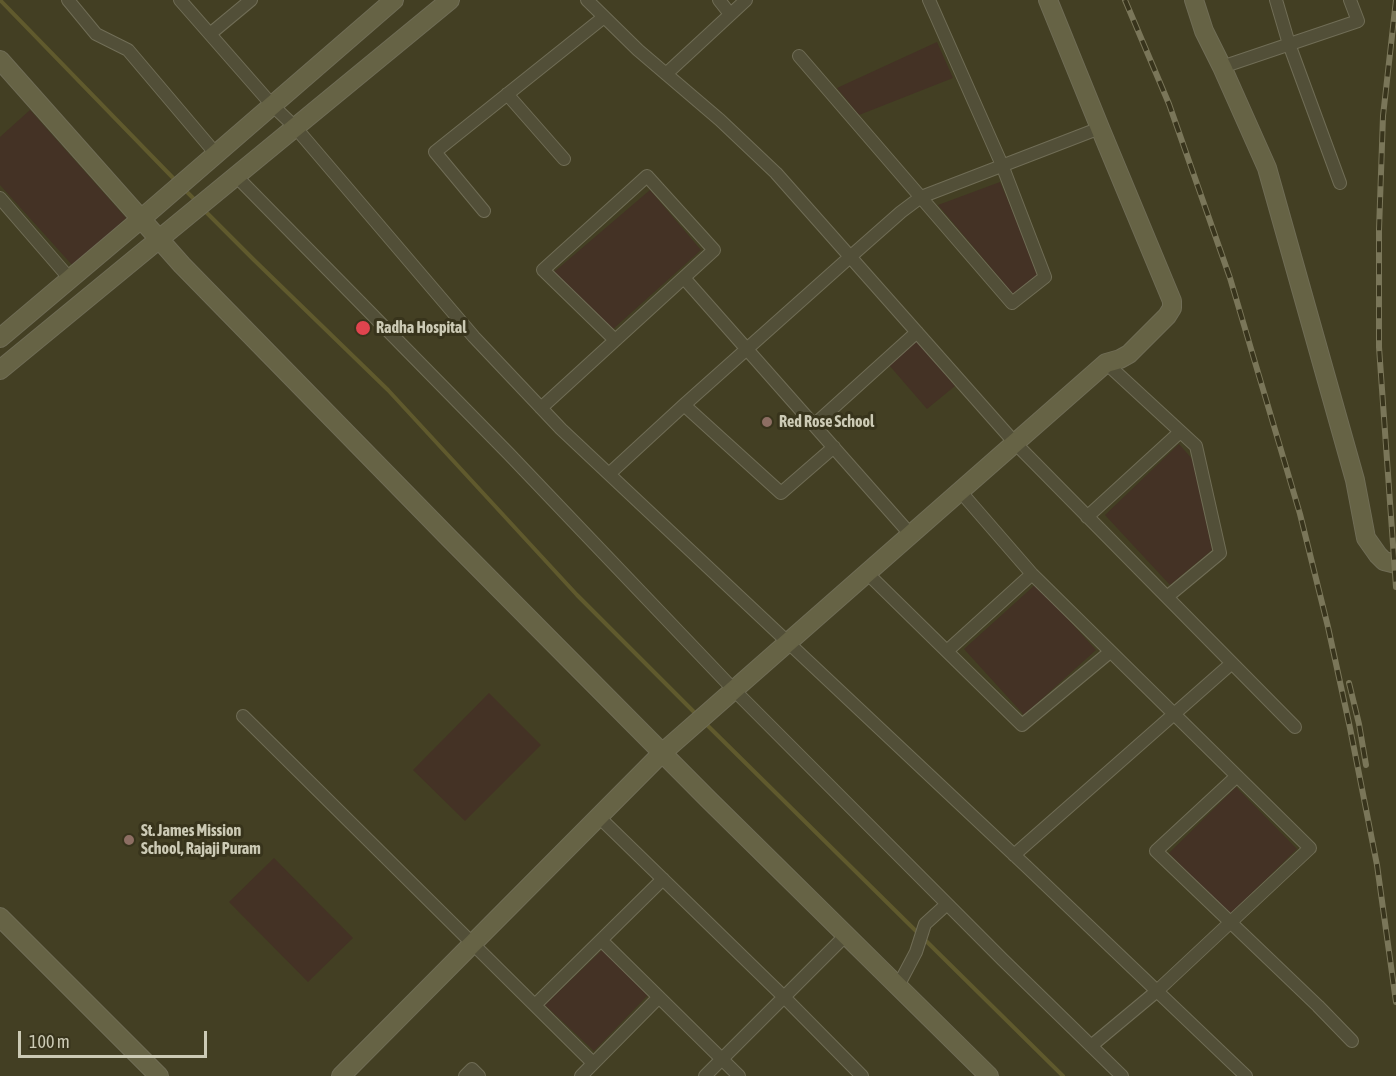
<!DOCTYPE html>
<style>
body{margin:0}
#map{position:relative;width:1396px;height:1076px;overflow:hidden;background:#433f23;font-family:"Asap Condensed",sans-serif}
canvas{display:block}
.scale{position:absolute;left:18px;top:1031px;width:189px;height:27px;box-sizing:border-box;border:3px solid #cccab5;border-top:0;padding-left:8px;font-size:18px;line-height:21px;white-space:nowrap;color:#cccab5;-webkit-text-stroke:4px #38341c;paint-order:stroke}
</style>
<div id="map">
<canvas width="1396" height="1076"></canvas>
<div class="scale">100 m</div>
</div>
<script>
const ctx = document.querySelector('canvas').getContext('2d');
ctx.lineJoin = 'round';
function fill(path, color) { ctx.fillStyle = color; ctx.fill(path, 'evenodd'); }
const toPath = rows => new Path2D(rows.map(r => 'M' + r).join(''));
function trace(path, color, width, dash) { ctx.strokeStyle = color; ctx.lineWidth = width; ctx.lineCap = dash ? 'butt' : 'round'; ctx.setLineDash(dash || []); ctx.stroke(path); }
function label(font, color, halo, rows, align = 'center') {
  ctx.font = font + ' "Asap Condensed",sans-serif'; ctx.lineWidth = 6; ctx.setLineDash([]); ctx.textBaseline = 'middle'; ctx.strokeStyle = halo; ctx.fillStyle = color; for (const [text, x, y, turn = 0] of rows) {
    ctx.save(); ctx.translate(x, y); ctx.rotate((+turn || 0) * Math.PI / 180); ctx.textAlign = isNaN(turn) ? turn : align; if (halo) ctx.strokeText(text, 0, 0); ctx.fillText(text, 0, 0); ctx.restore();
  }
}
const green = toPath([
 [937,42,953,78,859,115,837,88],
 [30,110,126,218,73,266,0,185,0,137],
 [1000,182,1040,275,1014,295,938,205],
 [650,190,701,250,612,330,554,272],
 [917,341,955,386,927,409,889,365],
 [1179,444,1193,460,1212,550,1170,585,1105,515],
 [1036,584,1096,650,1024,715,964,649],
 [489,693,541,745,465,821,413,770],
 [1236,787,1297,849,1229,915,1169,853],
 [274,858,353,938,308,982,229,902],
 [602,950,648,995,594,1051,545,1005]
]);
const stream = toPath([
 [0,0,176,181],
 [183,188,197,202],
 [204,210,254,260,388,390,577,595,697,715],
 [705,723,1063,1076]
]);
const street = toPath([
 [68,0,96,34,128,50,216,154],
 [180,0,272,105,295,127,474,337,561,429,1027,867,1246,1076],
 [587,0,638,50,720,120,776,173,1015,443,1295,727],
 [719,0,730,14],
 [1276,0,1289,44,1340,183],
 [210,34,251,0],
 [799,56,1012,303,1045,277,1002,165,929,0],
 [1222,67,1358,21,1350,0],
 [666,74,746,0],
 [507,94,564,159],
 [236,176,509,454,734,690,1003,960,1122,1076],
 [0,198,70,279],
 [484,211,435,152,604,17],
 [684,278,911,535],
 [1106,363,1196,446,1220,553,1167,597],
 [684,405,781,493,834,447],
 [541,408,714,250,647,176,543,270,615,340],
 [814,425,917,332],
 [609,474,684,405,850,257,901,212,921,197,1100,128],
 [960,491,1032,574,1310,848,1157,991,1091,1046],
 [1087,517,1180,432],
 [867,573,1022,725,1110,652],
 [947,651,1032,574],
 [243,716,593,1063],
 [1237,776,1156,851,1318,1006,1352,1041],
 [599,817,784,997,862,1076],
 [1014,855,1232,663],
 [601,940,739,1076],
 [898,986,916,952,925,924,947,904],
 [535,1005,663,879],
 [465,1076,472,1069,479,1076],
 [581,1076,659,997],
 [705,1076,846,935]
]);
const secondary = toPath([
 [1194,0,1204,31,1222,67,1267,168,1355,480,1366,538,1378,555,1384,561,1396,564],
 [0,60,182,265,450,539,709,800,989,1076],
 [0,338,141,219,394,0],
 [0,370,450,0],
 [0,917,159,1076],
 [341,1076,662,753,1106,363,1120,359,1129,354,1167,316,1172,308,1172,301,1100,128,1048,0]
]);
const rail = toPath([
 [1125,0,1169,104,1230,278,1300,514,1328,627,1350,728,1377,865,1396,1002],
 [1396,0,1383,116,1379,230,1379,347,1396,587],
 [1349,683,1359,724,1366,765]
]);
const markers = [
 [363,328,8,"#e0444e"],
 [767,422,6,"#8d6e63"],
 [129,840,6,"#8d6e63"]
];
const poiNames = [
 ["Radha Hospital",376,328],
 ["Red Rose School",779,422],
 ["St. James Mission",141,831],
 ["School, Rajaji Puram",141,849]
];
fill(green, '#443225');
trace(stream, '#605a2d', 4);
trace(street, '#706d56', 14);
trace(secondary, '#706d56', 20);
trace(street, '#524f38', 12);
trace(secondary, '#666345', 18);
trace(rail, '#7a7659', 6);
trace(rail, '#38341c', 4, [11]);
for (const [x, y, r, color] of markers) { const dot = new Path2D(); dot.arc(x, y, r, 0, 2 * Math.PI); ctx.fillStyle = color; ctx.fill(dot); trace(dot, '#38341c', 2); }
label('bold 16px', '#cccab5', '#38341c', poiNames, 'left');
</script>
